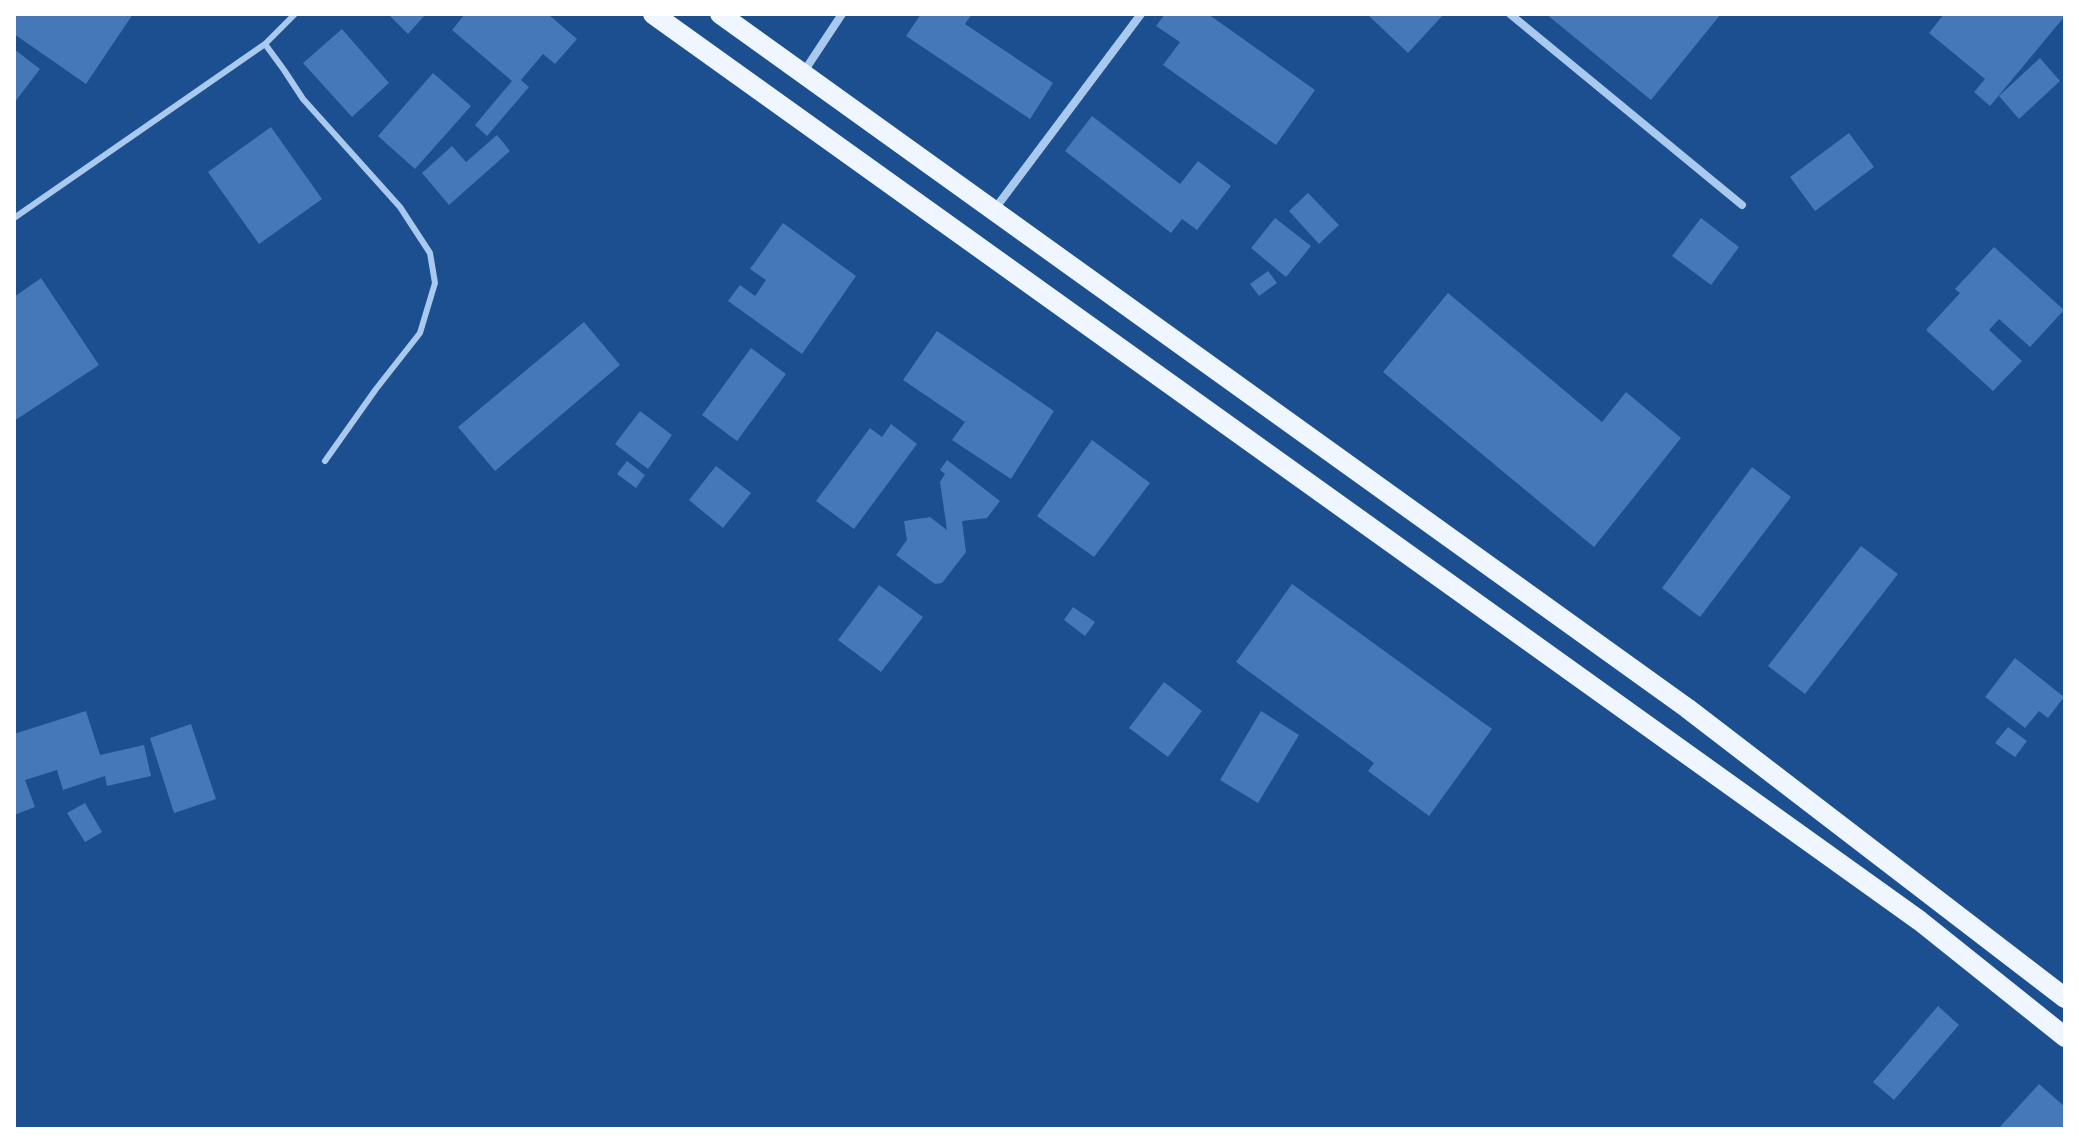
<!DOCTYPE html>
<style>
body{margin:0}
#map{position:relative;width:2079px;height:1143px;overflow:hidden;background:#1b4f8f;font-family:"PT Sans Narrow",sans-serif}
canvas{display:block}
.frame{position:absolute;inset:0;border:16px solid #fff;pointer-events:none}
</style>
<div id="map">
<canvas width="2079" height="1143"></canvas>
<div class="frame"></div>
</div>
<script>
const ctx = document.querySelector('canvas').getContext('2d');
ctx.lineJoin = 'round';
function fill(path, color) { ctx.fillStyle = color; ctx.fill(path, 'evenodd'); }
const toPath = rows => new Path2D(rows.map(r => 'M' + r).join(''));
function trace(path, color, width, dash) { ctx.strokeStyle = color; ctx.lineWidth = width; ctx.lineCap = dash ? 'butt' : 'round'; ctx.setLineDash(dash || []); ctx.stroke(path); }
const building = toPath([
 [14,14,133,14,86,84,14,34],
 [388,14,426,14,408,34],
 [465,14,548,14,577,39,555,64,543,54,521,80,529,87,487,136,475,125,512,81,452,30],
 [921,14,972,14,965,24,1053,83,1030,119,906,36],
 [1165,14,1208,14,1315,90,1276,145,1163,65,1180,42,1156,26],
 [1367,14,1444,14,1408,53],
 [1546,14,1721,14,1651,100],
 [1944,14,2065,14,2065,16,1990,106,1974,92,1985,79,1929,33],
 [342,29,389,83,352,117,303,63],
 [14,49,40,69,14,103],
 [2040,58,2060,81,2019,119,1999,96],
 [433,73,471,106,415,169,378,136],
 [1092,116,1180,184,1198,161,1231,186,1197,230,1182,219,1171,233,1065,151],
 [271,127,322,199,259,244,208,172],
 [1849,133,1874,167,1815,211,1790,177],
 [497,135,510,151,449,205,422,173,452,146,466,162],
 [1308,193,1339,225,1319,244,1289,211],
 [1275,218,1311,246,1286,277,1251,248],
 [1701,218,1739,247,1711,285,1672,256],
 [783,223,856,276,802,354,728,301,740,285,755,296,766,280,750,269],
 [1994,247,2064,310,2030,347,1999,319,1989,330,2022,361,1993,391,1926,330,1960,293,1955,289],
 [1268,271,1277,283,1259,296,1250,284],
 [41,278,99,365,14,421,14,297],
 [1448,293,1602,422,1626,392,1681,438,1594,547,1383,372],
 [584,322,620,365,495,471,458,427],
 [937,331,1054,411,1011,479,952,440,965,422,903,380],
 [751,348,786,374,737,441,702,415],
 [640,411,672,435,648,469,615,444],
 [891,424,917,444,854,529,816,501,870,428,882,437],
 [1092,440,1150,483,1094,557,1037,516],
 [947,460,1000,501,987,518,962,521,966,552,942,583,935,584,896,555,907,540,904,521,930,517,947,530,940,482,945,474,940,470],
 [627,461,645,475,636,488,617,474],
 [716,466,751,493,723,528,689,500],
 [1752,467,1791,497,1700,617,1662,588],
 [1861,546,1898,574,1805,694,1768,666],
 [1292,584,1492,729,1429,816,1368,771,1374,763,1236,662],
 [879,585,923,617,881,672,838,640],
 [1073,607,1095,622,1085,636,1064,620],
 [2015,658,2064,697,2048,718,2039,711,2025,728,1985,697],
 [1164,682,1202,711,1168,757,1129,728],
 [86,711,100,755,144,745,151,776,107,786,105,776,63,790,57,770,25,780,35,807,14,815,14,784,16,783,14,777,14,734],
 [1261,711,1299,735,1258,803,1220,780],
 [191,724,216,799,174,813,150,738],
 [2008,727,2027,741,2015,757,1995,743],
 [85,803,102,832,85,842,67,813],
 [1938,1006,1959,1025,1894,1100,1873,1082],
 [2039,1084,2065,1107,2065,1129,1998,1129]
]);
const lane = toPath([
 [295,14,265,44,284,70,303,99,400,207,430,253,435,283,420,333,376,389,325,461],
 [14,218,265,44]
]);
const street = toPath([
 [1510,14,1742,205],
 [803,73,842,14],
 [994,210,1141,14]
]);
const primary = toPath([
 [653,14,1920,921,2065,1037],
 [720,14,1687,708,2065,998]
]);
fill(building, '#4478b7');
trace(lane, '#a9c9ee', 6);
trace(street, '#a9c9ee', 8);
trace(primary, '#f0f6ff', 20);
</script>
